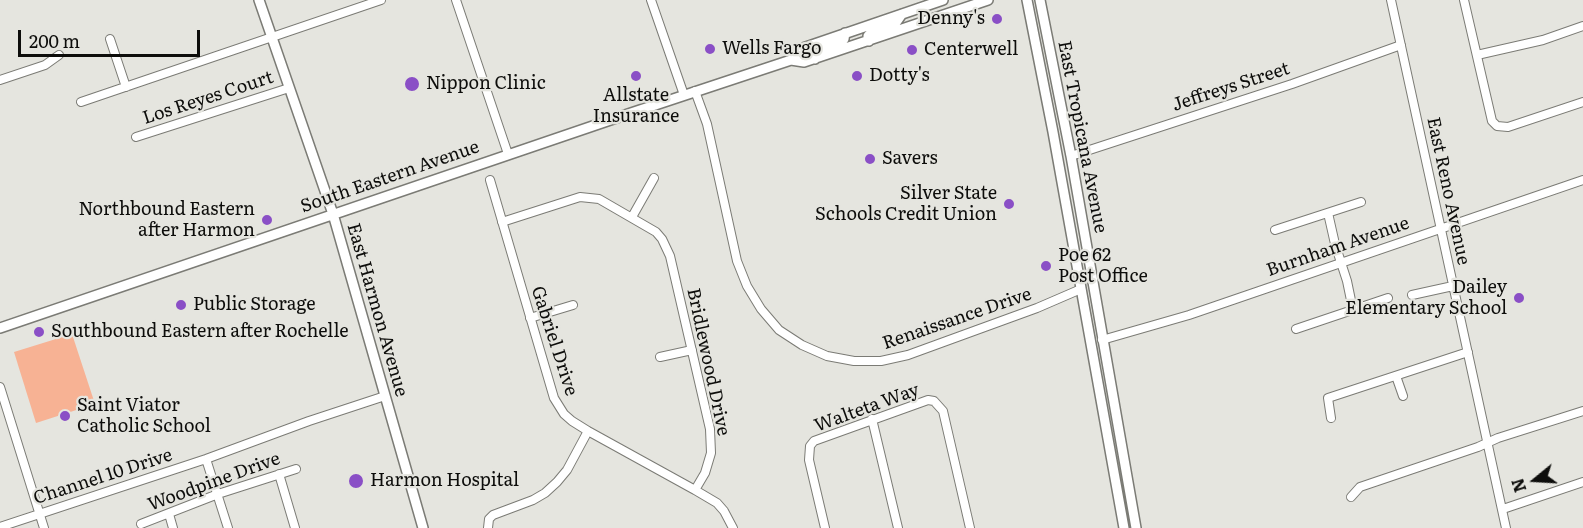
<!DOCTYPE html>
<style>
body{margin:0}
#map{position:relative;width:1583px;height:528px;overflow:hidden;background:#e5e5df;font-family:Literata,serif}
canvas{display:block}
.north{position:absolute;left:1505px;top:450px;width:60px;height:60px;-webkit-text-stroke:4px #e5e5df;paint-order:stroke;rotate:252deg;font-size:16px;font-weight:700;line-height:24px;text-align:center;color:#0d0d0b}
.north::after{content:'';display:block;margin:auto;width:21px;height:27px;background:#0d0d0b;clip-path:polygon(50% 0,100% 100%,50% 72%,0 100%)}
.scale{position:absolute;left:18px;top:30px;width:182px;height:27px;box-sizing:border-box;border:3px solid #0d0d0b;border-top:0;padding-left:8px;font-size:18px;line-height:21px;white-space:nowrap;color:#0d0d0b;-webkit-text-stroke:4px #e5e5df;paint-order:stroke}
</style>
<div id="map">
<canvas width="1583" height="528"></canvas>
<div class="north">N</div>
<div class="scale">200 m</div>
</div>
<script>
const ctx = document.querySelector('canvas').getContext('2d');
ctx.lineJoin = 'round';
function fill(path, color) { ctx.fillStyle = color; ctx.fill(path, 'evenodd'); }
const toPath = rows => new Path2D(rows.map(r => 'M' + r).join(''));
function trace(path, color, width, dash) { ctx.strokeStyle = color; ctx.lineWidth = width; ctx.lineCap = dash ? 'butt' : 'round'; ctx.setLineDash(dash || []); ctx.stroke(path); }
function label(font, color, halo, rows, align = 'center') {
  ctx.font = font + ' Literata,serif'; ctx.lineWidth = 4.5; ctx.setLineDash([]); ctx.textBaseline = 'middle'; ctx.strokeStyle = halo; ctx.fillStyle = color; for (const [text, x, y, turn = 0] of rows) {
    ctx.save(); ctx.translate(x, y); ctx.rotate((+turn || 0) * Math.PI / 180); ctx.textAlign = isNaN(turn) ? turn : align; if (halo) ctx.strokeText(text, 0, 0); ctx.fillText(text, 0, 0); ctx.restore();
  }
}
const green = toPath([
 [72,334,95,404,36,423,14,352]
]);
const minor = toPath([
 [456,0,508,154],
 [651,0,684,95],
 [1391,0,1506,528],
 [1464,0,1492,121,1497,126,1508,127,1583,102],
 [110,39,126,87],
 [1477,55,1543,40,1583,26],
 [0,80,45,65,59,55],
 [695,91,707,124,737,261,747,286,761,309,779,330,802,345,827,356,854,361,881,361,908,355,1037,308,1081,289],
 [81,102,381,0],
 [136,137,289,88],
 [1071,156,1292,84,1401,45],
 [490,180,554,398,564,414,572,421,588,431,695,490,717,503,724,511,733,528],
 [1328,213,1335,244,1347,281,1353,310],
 [632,217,654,178],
 [502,222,580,197,599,199,656,232,662,239,670,256,710,429,711,453,705,473,695,490],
 [1275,230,1361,202],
 [1412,295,1453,286],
 [530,318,573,305],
 [1296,329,1388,298],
 [1102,340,1189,315,1583,180],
 [660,357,692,350],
 [1396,376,1403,396],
 [0,387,44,528],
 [1331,418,1328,398,1468,352],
 [872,419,898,528],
 [206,459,228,528],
 [279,474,295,528],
 [1351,497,1360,487,1478,447,1498,438,1583,411],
 [1503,509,1583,482],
 [169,514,173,528],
 [141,524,218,494,296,469],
 [0,527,206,459,309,421,385,396],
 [488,528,489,519,493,515,533,500,545,493,557,482,567,470,588,431],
 [825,528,809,460,810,446,814,441,928,400,934,401,943,411,970,528]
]);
const major = toPath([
 [259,0,333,214,423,528],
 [1027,0,1053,132,1124,528],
 [1040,0,1071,156,1136,528],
 [869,41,868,36,871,33,895,24,902,14],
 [815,59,822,49,840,43,844,39,845,33],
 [791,60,800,49,943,0],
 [0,328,631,113,791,60,804,62,988,0]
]);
const markers = [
 [997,19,6,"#8a4fc6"],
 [710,49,6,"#8a4fc6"],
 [912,50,6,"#8a4fc6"],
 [636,76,6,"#8a4fc6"],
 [857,76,6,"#8a4fc6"],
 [412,84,8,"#8a4fc6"],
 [870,159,6,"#8a4fc6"],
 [1009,204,6,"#8a4fc6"],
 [267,220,6,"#8a4fc6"],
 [1046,266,6,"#8a4fc6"],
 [1519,298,6,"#8a4fc6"],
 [181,305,6,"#8a4fc6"],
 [39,332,6,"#8a4fc6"],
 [65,416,6,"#8a4fc6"],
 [356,481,8,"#8a4fc6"]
];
const poiNames = [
 ["Denny's",985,19,"right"],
 ["Wells Fargo",722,49],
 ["Centerwell",924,50],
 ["Dotty's",869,76],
 ["Nippon Clinic",426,84],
 ["Allstate",636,96,"center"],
 ["Insurance",636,117,"center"],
 ["Savers",882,159],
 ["Silver State",997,194,"right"],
 ["Schools Credit Union",997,215,"right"],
 ["Northbound Eastern",255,210,"right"],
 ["after Harmon",255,231,"right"],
 ["Poe 62",1058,256],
 ["Post Office",1058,277],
 ["Dailey",1507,288,"right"],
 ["Elementary School",1507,309,"right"],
 ["Public Storage",193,305],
 ["Southbound Eastern after Rochelle",51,332],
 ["Saint Viator",77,406],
 ["Catholic School",77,427],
 ["Harmon Hospital",370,481]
];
const streetNames = [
 ["Jeffreys Street",1231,87,-18],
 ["Los Reyes Court",208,98,-18],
 ["East Tropicana Avenue",1082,137,79],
 ["South Eastern Avenue",390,177,-19],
 ["East Reno Avenue",1448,191,78],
 ["Burnham Avenue",1338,247,-19],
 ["East Harmon Avenue",377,310,74],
 ["Renaissance Drive",957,319,-19],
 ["Gabriel Drive",554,341,72],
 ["Bridlewood Drive",708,362,78],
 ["Walteta Way",867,408,-20],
 ["Channel 10 Drive",103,477,-18],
 ["Woodpine Drive",214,482,-20]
];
fill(green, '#f7b294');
trace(minor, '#7b7b75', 10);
trace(major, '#7b7b75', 12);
trace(minor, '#fff', 8);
trace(major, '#fff', 9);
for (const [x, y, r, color] of markers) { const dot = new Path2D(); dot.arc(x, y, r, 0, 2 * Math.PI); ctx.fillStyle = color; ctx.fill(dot); trace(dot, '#e5e5df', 2); }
label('18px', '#0d0d0b', '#e5e5df', poiNames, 'left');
label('18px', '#0d0d0b', '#e5e5df', streetNames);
</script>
